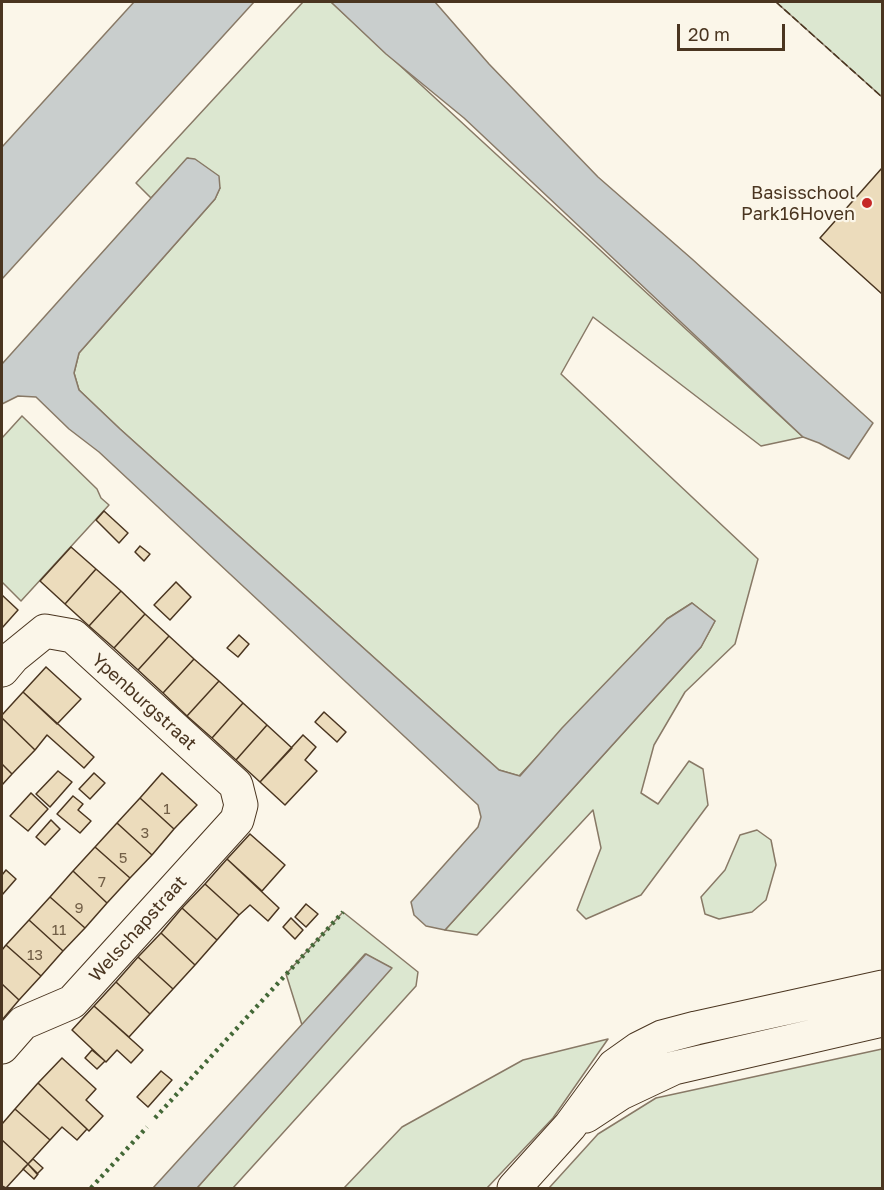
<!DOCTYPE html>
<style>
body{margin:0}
#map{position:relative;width:884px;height:1190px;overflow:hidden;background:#fbf6e9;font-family:"Golos Text",sans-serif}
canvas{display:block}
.frame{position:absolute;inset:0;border:3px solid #4a3520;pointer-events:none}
.scale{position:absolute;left:677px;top:24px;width:108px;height:27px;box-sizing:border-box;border:3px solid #4a3520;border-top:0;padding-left:8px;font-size:18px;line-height:21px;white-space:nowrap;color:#4a3520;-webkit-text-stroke:4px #fbf6e9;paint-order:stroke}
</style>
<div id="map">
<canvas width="884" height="1190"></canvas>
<div class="frame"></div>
<div class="scale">20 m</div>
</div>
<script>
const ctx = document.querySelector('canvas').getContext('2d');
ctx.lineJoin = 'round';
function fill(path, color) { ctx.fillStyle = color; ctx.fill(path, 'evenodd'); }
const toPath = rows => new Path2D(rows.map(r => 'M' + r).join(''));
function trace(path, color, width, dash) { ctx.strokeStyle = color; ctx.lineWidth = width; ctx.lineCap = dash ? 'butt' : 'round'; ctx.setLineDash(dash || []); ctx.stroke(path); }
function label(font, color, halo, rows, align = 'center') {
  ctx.font = font + ' "Golos Text",sans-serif'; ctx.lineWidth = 4.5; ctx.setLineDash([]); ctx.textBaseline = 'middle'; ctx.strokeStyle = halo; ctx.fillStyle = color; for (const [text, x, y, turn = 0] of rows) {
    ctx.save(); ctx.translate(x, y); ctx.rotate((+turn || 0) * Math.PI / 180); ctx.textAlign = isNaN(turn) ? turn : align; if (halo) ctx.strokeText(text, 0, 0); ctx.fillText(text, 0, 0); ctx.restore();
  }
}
const green = toPath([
 [303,2,331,2,803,437,761,446,593,317,561,374,758,559,735,644,685,692,654,745,641,793,658,804,689,761,703,769,708,805,641,895,586,919,577,910,601,848,593,810,477,935,445,930,701,647,715,621,692,603,667,619,519,776,499,770,120,429,79,390,74,373,79,353,215,199,220,188,188,158,151,198,136,183,303,2],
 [776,2,882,2,882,97,776,2],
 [22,416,97,489,101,498,109,505,21,601,2,582,2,438,22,416],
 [757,830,771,840,776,865,766,900,752,912,719,919,705,914,701,897,725,870,740,835,757,830],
 [343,912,418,972,416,986,233,1188,197,1188,391,968,365,954,302,1025,286,974,343,912],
 [608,1039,553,1118,487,1188,344,1188,402,1127,523,1060,608,1039],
 [882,1049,882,1188,549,1188,598,1134,656,1098,882,1049]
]);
const water = toPath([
 [134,2,254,2,2,279,2,147,134,2],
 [331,2,435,2,489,64,598,177,692,259,873,423,849,459,819,443,803,437,464,118,386,54,331,2],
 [187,158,195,159,219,176,220,188,215,199,79,353,74,373,79,390,120,429,499,770,520,776,562,728,667,619,692,603,715,621,701,647,445,930,426,926,414,915,411,902,478,827,481,817,478,805,99,452,69,429,36,397,18,396,2,404,2,364,187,158],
 [366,954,392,968,197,1188,153,1188,366,954]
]);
const building = toPath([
 [882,168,882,294,820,238,882,168],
 [104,511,128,533,119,543,96,520,104,511],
 [140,546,150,554,144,561,135,552,140,546],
 [71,547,96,569,65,604,40,581,71,547],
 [96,569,121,591,89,626,65,604,96,569],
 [176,582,191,597,170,620,154,605,176,582],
 [121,591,145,614,114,648,89,626,121,591],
 [2,595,18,610,2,628,2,595],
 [145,614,169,636,138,670,114,648,145,614],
 [239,635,249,644,238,657,227,648,239,635],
 [169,636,194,659,163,693,138,670,169,636],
 [194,659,219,681,187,716,163,693,194,659],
 [46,667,81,699,57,724,23,692,46,667],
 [219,681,243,703,212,738,187,716,219,681],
 [23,692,94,757,84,768,47,735,35,750,2,718,2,715,23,692],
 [243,703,267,725,236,760,212,738,243,703],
 [324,712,346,732,337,742,315,722,324,712],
 [2,718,35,750,12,774,2,764,2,718],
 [267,725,292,748,260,782,236,760,267,725],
 [303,735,316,747,305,760,317,771,285,805,260,782,303,735],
 [2,764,12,774,2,785,2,764],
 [58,771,72,782,50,807,36,794,58,771],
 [94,773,105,783,90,799,79,789,94,773],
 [162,773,197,805,174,829,140,798,162,773],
 [31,793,48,809,28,831,10,816,31,793],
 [73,796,83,804,78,810,91,821,80,833,57,814,73,796],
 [140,798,174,829,152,855,117,823,140,798],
 [51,820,60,829,45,845,36,837,51,820],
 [117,823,152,855,130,878,95,847,117,823],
 [250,834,285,865,262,891,227,859,250,834],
 [95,847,130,878,107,903,73,871,95,847],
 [227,859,279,908,268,921,250,905,239,915,205,884,227,859],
 [6,870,16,879,2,895,2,875,6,870],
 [73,871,107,903,85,928,50,897,73,871],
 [205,884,239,915,217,940,182,908,205,884],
 [50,897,85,928,63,951,29,920,50,897],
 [306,904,318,914,306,927,295,917,306,904],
 [182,908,217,940,195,965,161,933,182,908],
 [291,918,303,930,295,939,283,927,291,918],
 [29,920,63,951,41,976,6,945,29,920],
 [161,933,195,965,173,989,138,957,161,933],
 [6,945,41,976,19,1000,2,984,2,950,6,945],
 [138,957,173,989,150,1014,116,982,138,957],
 [116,982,150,1014,129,1037,94,1006,116,982],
 [2,984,19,1000,2,1020,2,984],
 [94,1006,143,1050,131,1063,117,1050,106,1062,72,1030,94,1006],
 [92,1050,105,1061,97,1069,85,1058,92,1050],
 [62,1058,96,1089,86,1100,103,1116,89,1131,38,1083,62,1058],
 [161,1071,172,1080,148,1107,137,1097,161,1071],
 [38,1083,87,1129,77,1140,62,1127,50,1140,15,1109,38,1083],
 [15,1109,50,1140,28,1164,2,1140,2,1124,15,1109],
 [2,1140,28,1164,6,1188,2,1186,2,1140],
 [33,1159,43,1168,37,1174,28,1164,33,1159],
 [28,1164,38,1174,34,1179,23,1169,28,1164]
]);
const minor = toPath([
 [2,670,13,657,45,631,73,636,236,785,241,805,237,820,228,830,72,1002,23,1023,2,1047],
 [586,1116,621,1093,674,1068,882,1020],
 [514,1188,570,1126,614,1066,638,1049,662,1037,696,1028,882,987]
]);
const hedge = toPath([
 [155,1118,343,912],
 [91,1188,147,1127]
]);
const fence = toPath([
 [776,2,882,97]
]);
const markers = [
 [867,203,6,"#c62828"]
];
const numberNames = [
 ["1",167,809],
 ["3",145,833],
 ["5",123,858],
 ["7",102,882],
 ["9",79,908],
 ["11",59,930],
 ["13",35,955]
];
const poiNames = [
 ["Basisschool",855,193],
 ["Park16Hoven",855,214]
];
const streetNames = [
 ["Ypenburgstraat",144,702,42],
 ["Welschapstraat",138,929,-48]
];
fill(green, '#dce7d0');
trace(green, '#887966', 1.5);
fill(water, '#c9cecd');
trace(water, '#887966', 1.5);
fill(building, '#ecdcbc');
trace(building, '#4a3520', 1.5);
trace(minor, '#4a3520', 35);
trace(minor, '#fbf6e9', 33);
trace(hedge, '#436837', 4.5, [3, 4.5]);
trace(fence, '#4a3520', 1.5, [8, 3]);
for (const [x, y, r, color] of markers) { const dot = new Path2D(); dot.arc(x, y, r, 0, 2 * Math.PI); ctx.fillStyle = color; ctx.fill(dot); trace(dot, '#fbf6e9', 2); }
label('15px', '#725f47', null, numberNames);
label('18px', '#4a3520', '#fbf6e9', poiNames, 'right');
label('18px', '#4a3520', '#fbf6e9', streetNames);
</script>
